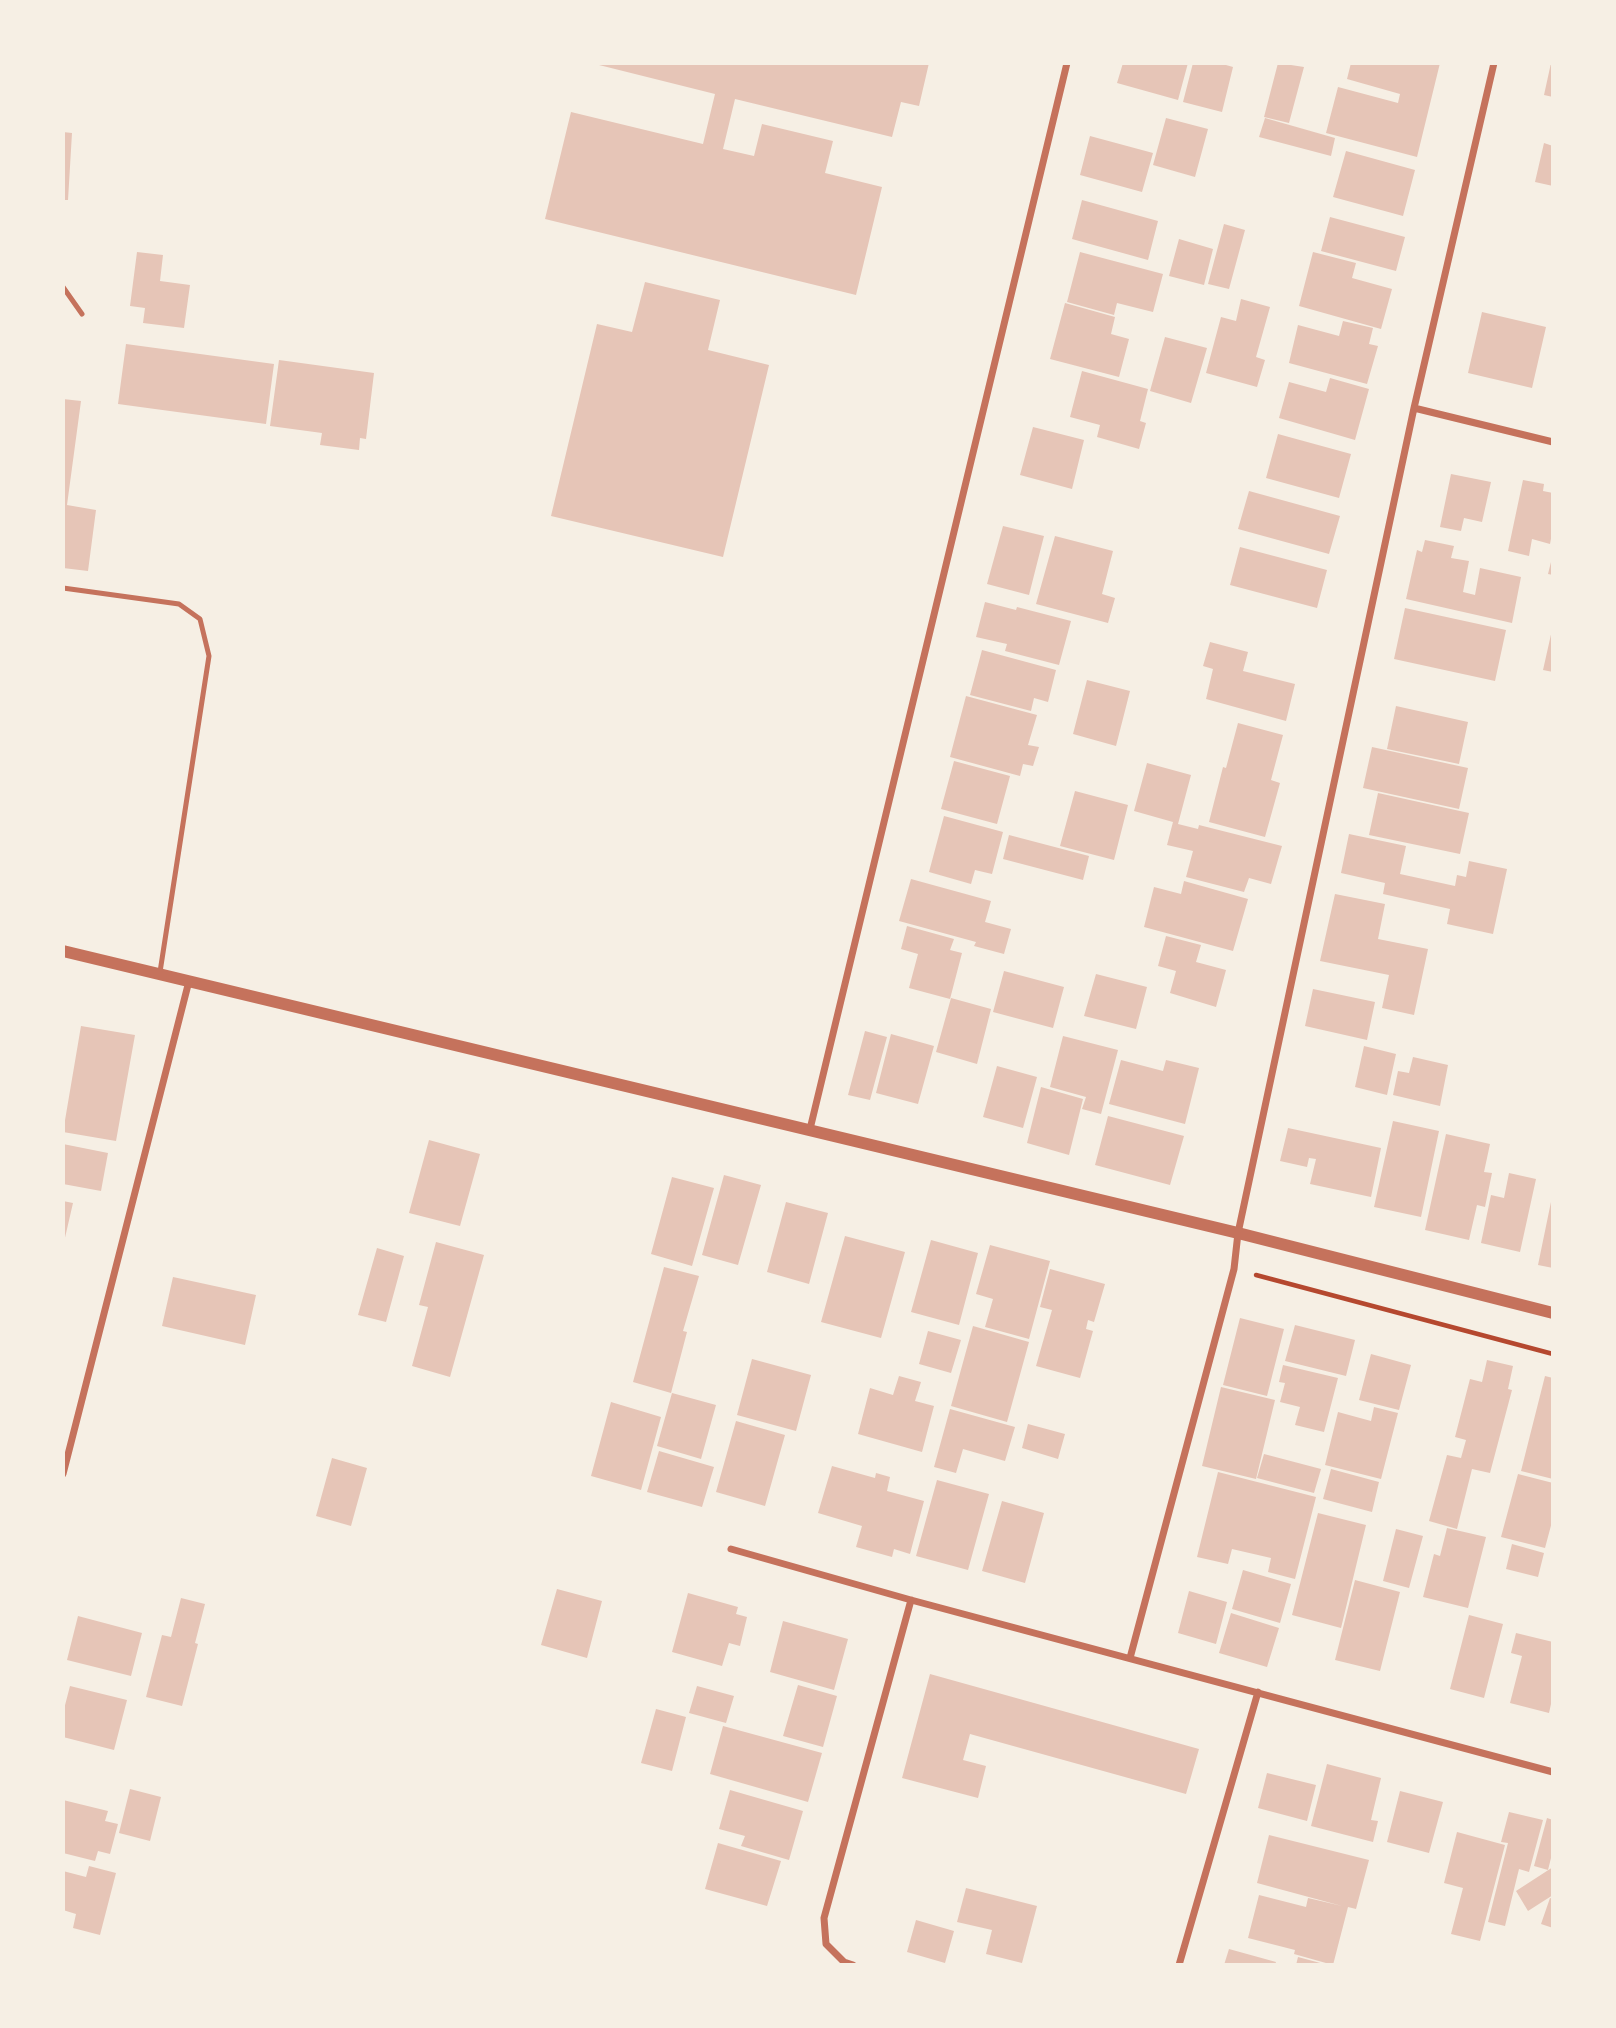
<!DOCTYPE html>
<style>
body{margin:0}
#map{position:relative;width:1616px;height:2028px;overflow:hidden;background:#f6efe4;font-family:"Sofia Sans Condensed",sans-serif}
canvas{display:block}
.frame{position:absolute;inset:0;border:65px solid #f6efe4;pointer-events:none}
</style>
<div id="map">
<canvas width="1616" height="2028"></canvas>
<div class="frame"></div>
</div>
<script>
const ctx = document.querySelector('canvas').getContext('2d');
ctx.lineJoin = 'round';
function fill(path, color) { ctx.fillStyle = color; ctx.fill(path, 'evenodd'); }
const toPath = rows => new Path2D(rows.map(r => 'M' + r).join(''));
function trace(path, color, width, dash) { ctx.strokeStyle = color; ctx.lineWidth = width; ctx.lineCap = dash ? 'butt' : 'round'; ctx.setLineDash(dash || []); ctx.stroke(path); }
const building = toPath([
 [591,63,929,63,919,106,901,102,892,137,735,99,723,149,754,156,762,124,833,141,825,173,882,187,856,295,545,219,571,112,703,144,715,94],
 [1123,63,1188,63,1178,100,1117,83],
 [1193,63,1219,63,1233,67,1222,112,1183,102],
 [1278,63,1304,67,1289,123,1264,117],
 [1351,63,1440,63,1417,157,1326,133,1338,87,1398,103,1400,94,1347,79],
 [1551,63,1553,63,1553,97,1544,95],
 [1166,118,1208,129,1195,177,1153,165],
 [1265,118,1335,138,1331,156,1259,137],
 [63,132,72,133,68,200,63,200],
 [1090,136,1153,153,1142,192,1080,175],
 [1544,143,1553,146,1553,186,1535,182],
 [1346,151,1415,170,1403,216,1333,197],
 [1082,200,1158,221,1148,260,1072,239],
 [1330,217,1405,237,1396,271,1321,251],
 [1224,224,1245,230,1229,289,1208,284],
 [1179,239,1213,249,1204,285,1169,276],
 [137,252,163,255,160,281,190,285,184,328,143,323,145,308,130,306],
 [1080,252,1163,274,1153,312,1117,303,1114,315,1067,302],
 [1313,252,1356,263,1352,278,1392,289,1381,329,1299,306],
 [645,282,720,300,708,350,769,365,723,557,551,516,597,324,632,332],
 [1241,299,1270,307,1256,357,1265,360,1257,387,1206,373,1221,317,1236,321],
 [1065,303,1115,317,1111,334,1129,339,1119,377,1050,359],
 [1482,312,1546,327,1532,388,1468,373],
 [1343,321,1373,328,1369,344,1378,346,1367,384,1289,363,1298,325,1339,336],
 [1165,337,1207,348,1191,403,1150,391],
 [126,344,274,364,266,424,118,404],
 [279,360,374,373,366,439,360,438,359,450,320,445,322,433,270,426],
 [1082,371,1148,389,1140,421,1146,423,1139,449,1097,437,1100,425,1070,417],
 [1330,378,1369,389,1355,440,1279,418,1289,382,1326,392],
 [63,399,81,401,67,505,96,510,88,571,63,568],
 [1033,427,1084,440,1072,489,1020,475],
 [1278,434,1351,454,1339,498,1266,478],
 [1451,474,1491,482,1482,522,1464,518,1461,531,1440,527],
 [1523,480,1544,484,1543,491,1553,493,1553,528,1550,544,1532,539,1529,556,1508,551],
 [1249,491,1340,516,1329,554,1238,529],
 [1003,526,1044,536,1029,595,987,584],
 [1055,536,1113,551,1102,594,1115,598,1108,623,1036,604],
 [1425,540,1454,546,1451,558,1469,561,1463,592,1475,595,1480,568,1521,577,1512,623,1406,599,1417,550,1422,552],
 [1240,547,1327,570,1317,608,1230,585],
 [1552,558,1553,558,1553,575,1548,574],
 [985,602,1016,610,1017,607,1071,621,1059,665,1005,651,1007,644,976,637],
 [1405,608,1506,630,1495,681,1394,659],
 [1552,630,1553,631,1553,672,1543,670],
 [1210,642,1248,652,1243,671,1295,684,1286,721,1206,699,1213,669,1203,666],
 [982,650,1056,670,1048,702,1034,698,1031,711,970,695],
 [1087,680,1130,691,1116,746,1073,734],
 [966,696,1037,715,1028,745,1039,747,1033,766,1023,764,1020,776,950,757],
 [1396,706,1468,722,1459,764,1387,749],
 [1238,723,1283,735,1271,780,1280,783,1265,837,1209,822,1223,767,1226,768],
 [1372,747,1468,768,1459,809,1363,788],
 [954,761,1010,776,997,824,941,809],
 [1147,763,1191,775,1178,824,1198,829,1199,825,1282,846,1271,884,1249,878,1244,892,1186,877,1193,851,1167,845,1173,822,1134,811],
 [1075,791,1128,805,1114,860,1060,846],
 [1378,793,1469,813,1460,854,1369,835],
 [944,816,1003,832,992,874,975,870,971,884,929,872],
 [1349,834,1406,846,1400,874,1455,886,1457,875,1466,877,1469,861,1507,869,1493,934,1447,924,1450,909,1383,894,1385,883,1341,873],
 [1009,835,1089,856,1083,880,1003,859],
 [911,879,991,901,985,922,1011,929,1004,954,974,946,976,942,899,921],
 [1184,881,1248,899,1233,951,1144,927,1154,887,1181,894],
 [1335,894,1385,904,1378,939,1428,949,1414,1015,1382,1008,1389,975,1320,961],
 [907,926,954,939,950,950,962,953,950,999,909,988,918,954,901,949],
 [1166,936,1201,945,1196,962,1226,970,1216,1007,1170,993,1176,971,1158,966],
 [1004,971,1064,987,1053,1028,993,1012],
 [1096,974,1147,987,1136,1029,1084,1016],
 [1313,989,1375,1002,1367,1040,1305,1026],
 [951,998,991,1009,977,1064,936,1052],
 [81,1026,135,1035,116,1141,63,1132],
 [865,1031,887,1037,870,1100,848,1095],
 [891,1034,934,1046,918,1104,876,1093],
 [1063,1036,1118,1050,1101,1114,1082,1109,1086,1097,1050,1087],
 [1364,1046,1396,1054,1387,1095,1355,1087],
 [1413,1057,1448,1065,1440,1106,1393,1095,1398,1071,1409,1073],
 [1121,1060,1163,1071,1166,1060,1199,1068,1185,1124,1109,1104],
 [997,1066,1037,1077,1023,1128,983,1117],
 [1041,1087,1083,1099,1069,1155,1027,1143],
 [1108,1116,1184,1136,1170,1185,1095,1165],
 [1393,1121,1439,1131,1421,1217,1374,1207],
 [1288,1128,1381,1148,1371,1197,1310,1184,1316,1159,1309,1158,1307,1167,1280,1161],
 [1446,1134,1490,1144,1484,1172,1492,1173,1485,1207,1477,1205,1469,1240,1425,1230],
 [429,1140,480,1154,460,1226,409,1213],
 [63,1144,108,1153,101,1191,63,1184],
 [1509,1173,1536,1179,1520,1252,1481,1243,1491,1195,1504,1198],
 [724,1175,761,1185,738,1265,702,1255],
 [672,1177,714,1188,692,1266,651,1254],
 [1552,1197,1553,1198,1553,1268,1538,1265],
 [63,1201,73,1203,64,1242,63,1242],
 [786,1202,828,1213,809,1284,767,1272],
 [845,1236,905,1252,881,1338,821,1322],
 [931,1240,978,1253,959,1325,911,1312],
 [436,1242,484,1255,450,1377,412,1366,428,1307,419,1305],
 [990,1245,1050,1261,1029,1339,985,1327,993,1299,976,1294],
 [377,1248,404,1256,386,1322,358,1315],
 [664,1267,699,1276,683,1331,687,1332,671,1393,633,1382],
 [1050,1269,1105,1284,1094,1322,1088,1320,1086,1329,1093,1331,1080,1378,1036,1366,1052,1310,1040,1307],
 [173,1277,256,1295,245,1345,162,1326],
 [1240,1318,1284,1329,1267,1396,1223,1385],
 [1295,1325,1355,1340,1346,1376,1285,1361],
 [973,1326,1029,1342,1007,1422,951,1406],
 [928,1331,961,1340,951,1373,919,1364],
 [1371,1354,1411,1365,1399,1410,1359,1400],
 [752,1359,811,1375,796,1431,737,1415],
 [1487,1360,1513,1366,1508,1389,1512,1390,1490,1473,1472,1469,1457,1529,1429,1521,1447,1455,1461,1458,1466,1440,1455,1437,1470,1379,1482,1382],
 [1283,1365,1338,1378,1324,1432,1295,1425,1300,1407,1280,1402,1285,1383,1279,1382],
 [899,1376,921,1382,915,1401,934,1406,922,1452,858,1434,870,1388,893,1395],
 [1545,1376,1553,1378,1553,1479,1521,1471],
 [1221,1387,1275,1400,1256,1479,1202,1466],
 [672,1393,716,1405,701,1459,657,1446],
 [611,1402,661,1417,641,1490,591,1476],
 [1374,1407,1398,1413,1381,1479,1325,1465,1338,1412,1371,1421],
 [950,1409,1015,1427,1005,1461,963,1449,956,1473,934,1467],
 [736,1421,785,1435,765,1506,716,1492],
 [1028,1424,1065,1434,1058,1459,1022,1448],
 [659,1451,714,1467,702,1507,647,1492],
 [1264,1454,1321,1469,1314,1493,1257,1478],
 [332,1458,367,1468,351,1526,316,1516],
 [832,1466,875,1478,876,1473,890,1477,887,1491,924,1501,910,1554,894,1549,892,1557,856,1547,862,1526,818,1513],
 [1331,1469,1379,1482,1372,1512,1323,1499],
 [1218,1472,1316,1497,1295,1579,1268,1572,1271,1558,1232,1549,1228,1564,1197,1557],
 [1518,1474,1553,1483,1553,1518,1545,1548,1501,1537],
 [937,1480,989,1494,968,1570,916,1556],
 [1002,1501,1044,1513,1025,1583,982,1571],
 [1318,1513,1366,1525,1341,1628,1292,1615],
 [1447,1528,1486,1537,1468,1608,1423,1597,1434,1554,1440,1556],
 [1396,1529,1423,1536,1409,1588,1383,1581],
 [1512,1544,1544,1553,1538,1577,1506,1569],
 [1243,1570,1291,1584,1280,1623,1232,1609],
 [1355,1580,1400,1592,1380,1671,1335,1660],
 [557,1589,602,1601,587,1658,541,1645],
 [1189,1591,1227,1602,1216,1644,1178,1633],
 [688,1593,738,1607,736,1614,747,1617,740,1646,729,1643,722,1666,672,1652],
 [181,1598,205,1604,195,1643,198,1644,182,1706,146,1697,162,1635,171,1637],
 [1231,1613,1279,1628,1267,1667,1219,1653],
 [1469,1615,1503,1624,1484,1698,1450,1689],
 [78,1616,142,1633,131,1676,67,1660],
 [783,1621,848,1639,834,1690,770,1672],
 [1516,1633,1553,1642,1553,1695,1549,1713,1510,1703,1522,1656,1511,1653],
 [930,1674,1199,1749,1186,1794,970,1734,963,1760,986,1766,978,1798,902,1778],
 [798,1685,837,1696,823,1747,783,1736],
 [70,1686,127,1700,114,1750,63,1737,63,1713],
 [697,1686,734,1696,726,1723,689,1713],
 [656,1709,686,1717,672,1771,641,1763],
 [723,1726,822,1753,808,1802,710,1774],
 [1327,1764,1381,1778,1371,1820,1378,1821,1373,1842,1311,1826],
 [1267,1773,1316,1785,1307,1821,1258,1808],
 [130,1789,161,1797,150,1841,119,1833],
 [730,1790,803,1811,789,1860,741,1846,745,1836,719,1829],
 [1400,1791,1443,1802,1429,1853,1387,1842],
 [63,1800,108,1811,105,1821,118,1824,110,1854,98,1851,95,1861,63,1853],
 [1509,1812,1543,1820,1529,1872,1519,1869,1505,1926,1488,1922,1508,1843,1501,1842],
 [1547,1818,1553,1820,1553,1858,1551,1858,1548,1870,1534,1866],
 [1457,1832,1505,1845,1480,1941,1451,1934,1463,1888,1444,1883],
 [1269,1835,1369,1860,1356,1909,1348,1907,1333,1965,1294,1954,1295,1950,1248,1938,1259,1895,1306,1907,1308,1898,1342,1906,1257,1883],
 [718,1843,781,1861,767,1906,705,1889],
 [89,1866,116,1873,100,1935,73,1928,76,1914,63,1910,63,1871,86,1877],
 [1553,1867,1553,1895,1528,1911,1516,1891],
 [966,1888,1037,1906,1022,1963,986,1954,992,1930,957,1922],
 [1550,1898,1553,1899,1553,1928,1541,1924],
 [916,1920,954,1931,945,1963,907,1952],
 [1229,1949,1276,1962,1275,1965,1224,1965],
 [1298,1957,1324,1964,1324,1965,1296,1965]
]);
const path = toPath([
 [1256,1275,1553,1354]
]);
const service = toPath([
 [63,287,82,314],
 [63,588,179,604,200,619,209,656,160,972]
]);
const minor = toPath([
 [1414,408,1553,442],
 [810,1129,1067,63],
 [63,1474,189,981],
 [731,1549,911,1600,1553,1772],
 [1130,1658,1234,1269,1238,1233,1414,408,1494,63],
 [853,1965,844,1962,826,1944,824,1918,911,1600],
 [1179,1965,1258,1692]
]);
const tertiary = toPath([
 [63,951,1238,1233,1553,1313]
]);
fill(building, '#e6c5b7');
trace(path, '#b5482f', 4.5);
trace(service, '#c5725c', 5);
trace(minor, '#c5725c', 7);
trace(tertiary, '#c5725c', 12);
</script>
